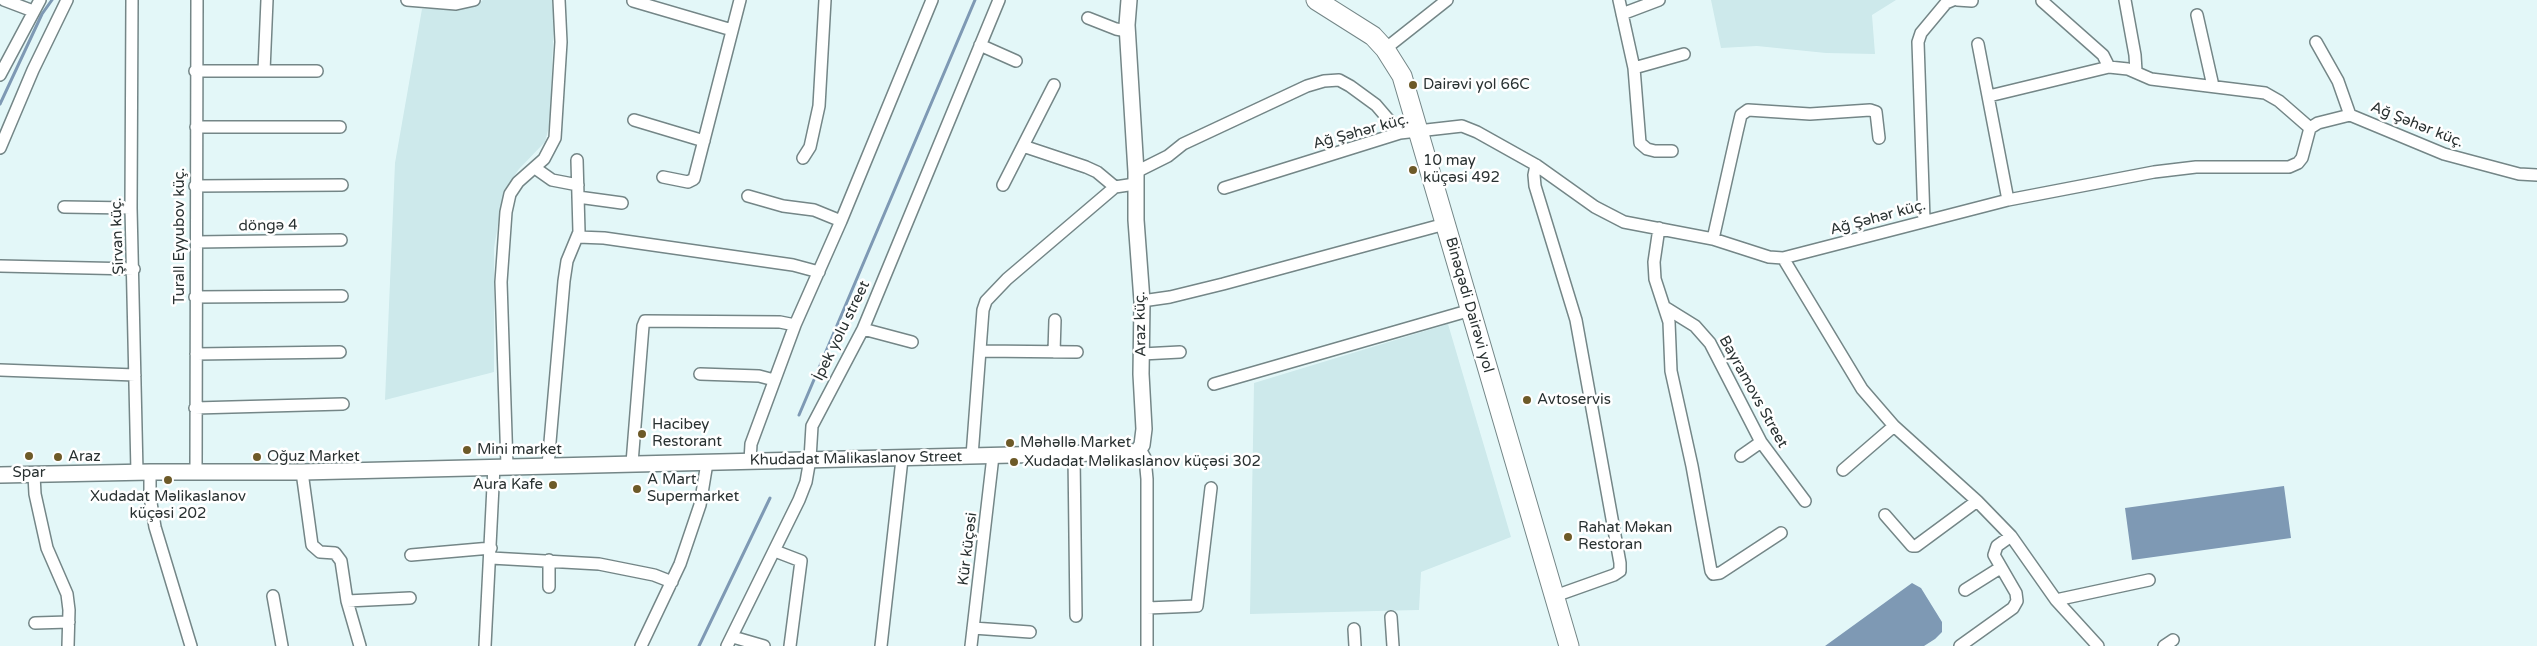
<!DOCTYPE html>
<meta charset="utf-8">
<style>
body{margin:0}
canvas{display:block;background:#e3f7f8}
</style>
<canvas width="2537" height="646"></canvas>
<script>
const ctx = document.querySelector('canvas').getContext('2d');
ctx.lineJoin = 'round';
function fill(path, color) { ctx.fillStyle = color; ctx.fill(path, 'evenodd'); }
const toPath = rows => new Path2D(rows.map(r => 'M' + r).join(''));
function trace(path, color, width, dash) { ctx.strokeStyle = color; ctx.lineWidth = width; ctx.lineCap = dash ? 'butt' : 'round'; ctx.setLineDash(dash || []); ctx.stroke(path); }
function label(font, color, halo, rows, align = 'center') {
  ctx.font = font + ' "Varela Round",sans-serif'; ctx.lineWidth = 5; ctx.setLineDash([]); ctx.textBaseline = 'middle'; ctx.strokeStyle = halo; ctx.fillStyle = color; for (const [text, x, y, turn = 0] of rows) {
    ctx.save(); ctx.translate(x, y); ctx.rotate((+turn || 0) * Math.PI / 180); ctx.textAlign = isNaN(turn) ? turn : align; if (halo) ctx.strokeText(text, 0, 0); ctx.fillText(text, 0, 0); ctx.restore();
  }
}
const built = toPath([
 [483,0,552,0,554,16,550,122,545,142,519,169,504,190,494,248,494,372,385,400,395,163,422,9,471,8],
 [1711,0,1896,0,1872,15,1875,54,1826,53,1757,46,1721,48],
 [1448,324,1511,537,1421,572,1419,610,1250,614,1254,383]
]);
const water = toPath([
 [2284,486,2291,538,2132,560,2125,508],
 [1912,583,1921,588,1942,622,1942,632,1935,639,1924,646,1825,646]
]);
const stream = toPath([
 [0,104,42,14,52,0],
 [799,415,975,0],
 [699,646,770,498]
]);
const minor = toPath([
 [4,0,33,11],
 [132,0,131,208,137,472],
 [407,0,456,4,474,0],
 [1619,0,1634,68,1640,143,1647,149,1655,151,1672,151],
 [1957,0,1972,1],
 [2125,0,2135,55,2136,71],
 [633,1,732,30],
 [2042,1,2103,55,2109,67,2128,69,2151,79,2265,93,2279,101,2310,128],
 [1622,14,1659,0],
 [2197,15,2213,86],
 [1088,18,1116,29,1127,31],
 [2316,42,2338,81,2350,115],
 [1978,44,2008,200],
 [980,45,1016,61],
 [1385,49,1447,0],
 [1634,68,1684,54],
 [195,71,317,71],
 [264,71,267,0],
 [0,75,40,0],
 [1989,96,2109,67],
 [634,120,704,141],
 [196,127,340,127],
 [1023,146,1086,167,1097,172,1115,187],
 [0,148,33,70,67,0],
 [803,158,810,147,819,106,825,0],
 [1536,165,1534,175,1535,186,1576,320,1620,563,1620,571,1614,575,1555,596],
 [535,168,552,180,578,185],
 [1136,172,1168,156,1183,144,1307,86,1324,81,1339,80,1350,86,1376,105,1400,133],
 [663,177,688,182,694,179,740,0],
 [1003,185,1054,85],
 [195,186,342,185],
 [1224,188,1400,133,1462,126,1477,132,1536,165,1595,207,1624,222,1713,239,1769,257,1783,258,2008,200,2154,172,2196,167,2289,167,2298,163,2302,158,2310,128,2318,123,2350,115,2444,154,2519,174,2537,175],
 [748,196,783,206,814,210,841,221],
 [578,197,622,203],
 [64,207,131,208],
 [1924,220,1918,42,1921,33,1946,3,1953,0],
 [1659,228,1654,262,1655,279,1669,322,1671,371,1692,466,1711,571,1713,574,1720,573,1781,533],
 [578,237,604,238,793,265,819,272],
 [1713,239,1737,132,1741,115,1748,110,1810,114,1870,110,1876,112,1879,138],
 [196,242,341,240],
 [1783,258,1862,389,1894,426,1977,501,2011,536,2056,600,2098,646],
 [0,266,134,269],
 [195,297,342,296],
 [1142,301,1170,297,1223,284,1445,224],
 [1666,308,1695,326,1710,343,1761,442,1805,501],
 [863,329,912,342],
 [981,351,1077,352],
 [1054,352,1055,320],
 [196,354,340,352],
 [1142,354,1180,352],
 [0,370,135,375],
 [700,374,759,376,774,380],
 [1214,384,1471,310],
 [195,408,343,404],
 [1140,449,1145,458,1147,479,1147,646],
 [1074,455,1076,616],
 [972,456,983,310,986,301,1007,279,1115,187,1135,184],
 [1741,456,1761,442],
 [750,461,751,444,795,325,841,221,932,0],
 [632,463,643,326,645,321,780,322,795,325],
 [548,465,564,281,567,261,579,232,577,160],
 [507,466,501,282,506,212,510,194,518,182,544,159,555,138,561,42,559,0],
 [1843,470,1894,426],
 [150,472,150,497,155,527,191,646],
 [302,472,312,545,320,552,335,553,341,561,347,601,360,646],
 [196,473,197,0],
 [34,475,35,494,47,548,67,594,69,610,68,646],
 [1885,515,1912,546,1916,546,1977,501],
 [775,551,801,561,790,646],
 [411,555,491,548],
 [491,558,599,564,654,575,672,582],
 [549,587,549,560],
 [1965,590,2000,568],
 [273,596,282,646],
 [2056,600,2149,580],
 [347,601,410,598],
 [1147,608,1197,606,1211,488],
 [1391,617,1393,646],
 [35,623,69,622],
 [973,628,1030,632],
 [1354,629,1355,646],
 [733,637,764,646],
 [485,646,494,466],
 [641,646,680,564,700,505,707,463],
 [727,646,799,500,806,482,810,459,812,426,863,329,999,0],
 [881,646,902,459],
 [971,646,993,456],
 [1960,646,2013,608,2017,601,2016,593,1994,555,1997,546,2011,536],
 [2164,646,2173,640]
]);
const tertiary = toPath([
 [0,475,150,472,302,472,1137,452,1142,445,1144,429,1141,374,1142,301,1136,220,1136,172,1127,25,1129,0]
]);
const primary = toPath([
 [1316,0,1373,36,1385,49,1402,76,1569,646]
]);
const markers = [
 [1413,85,5,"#6d5a28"],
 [1413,170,5,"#6d5a28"],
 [1527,400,5,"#6d5a28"],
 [642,434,5,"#6d5a28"],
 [1010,443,5,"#6d5a28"],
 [467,450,5,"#6d5a28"],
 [29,456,5,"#6d5a28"],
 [58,457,5,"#6d5a28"],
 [257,457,5,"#6d5a28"],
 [1014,462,5,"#6d5a28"],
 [168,480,5,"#6d5a28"],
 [553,485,5,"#6d5a28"],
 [637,489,5,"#6d5a28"],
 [1568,537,5,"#6d5a28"]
];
const poiNames = [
 ["Dairəvi yol 66C",1423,85],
 ["10 may",1423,161],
 ["küçəsi 492",1423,178],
 ["Avtoservis",1537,400],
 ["Hacibey",652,425],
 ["Restorant",652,442],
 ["Məhəllə Market",1020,443],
 ["Mini market",477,450],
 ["Araz",68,457],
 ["Oğuz Market",267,457],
 ["Xudadat Məlikaslanov küçəsi 302",1024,462],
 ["Spar",29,473,"center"],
 ["A Mart",647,480],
 ["Supermarket",647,497],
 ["Aura Kafe",543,485,"right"],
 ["Xudadat Məlikaslanov",168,497,"center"],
 ["küçəsi 202",168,514,"center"],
 ["Rahat Məkan",1578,528],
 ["Restoran",1578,545]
];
const streetNames = [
 ["Ağ Şəhər küç.",2417,125,22],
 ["Ağ Şəhər küç.",1361,132,-15],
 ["Ağ Şəhər küç.",1878,218,-15],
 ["döngə 4",268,226,-1],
 ["Şirvan küç.",118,236,-92],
 ["Turall Eyyubov küç.",180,236,-90],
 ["Binəqədi Dairəvi yol",1469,305,74],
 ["Araz küç.",1141,324,-91],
 ["İpek yolu street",842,331,-64],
 ["Bayramovs Street",1753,392,61],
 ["Khudadat Malikaslanov Street",856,459,-1],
 ["Kür küçəsi",968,549,-83]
];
fill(built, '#cde9eb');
fill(water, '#7e99b4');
trace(stream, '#7e99b4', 3);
trace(minor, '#748687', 14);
trace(tertiary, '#748687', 18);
trace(primary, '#748687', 21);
trace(minor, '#fff', 11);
trace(tertiary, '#fff', 15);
trace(primary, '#fff', 19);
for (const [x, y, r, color] of markers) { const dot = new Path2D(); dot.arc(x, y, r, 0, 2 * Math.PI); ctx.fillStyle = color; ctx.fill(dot); trace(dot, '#fff', 2); }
label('15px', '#293131', '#fff', poiNames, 'left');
label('15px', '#293131', '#fff', streetNames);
</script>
